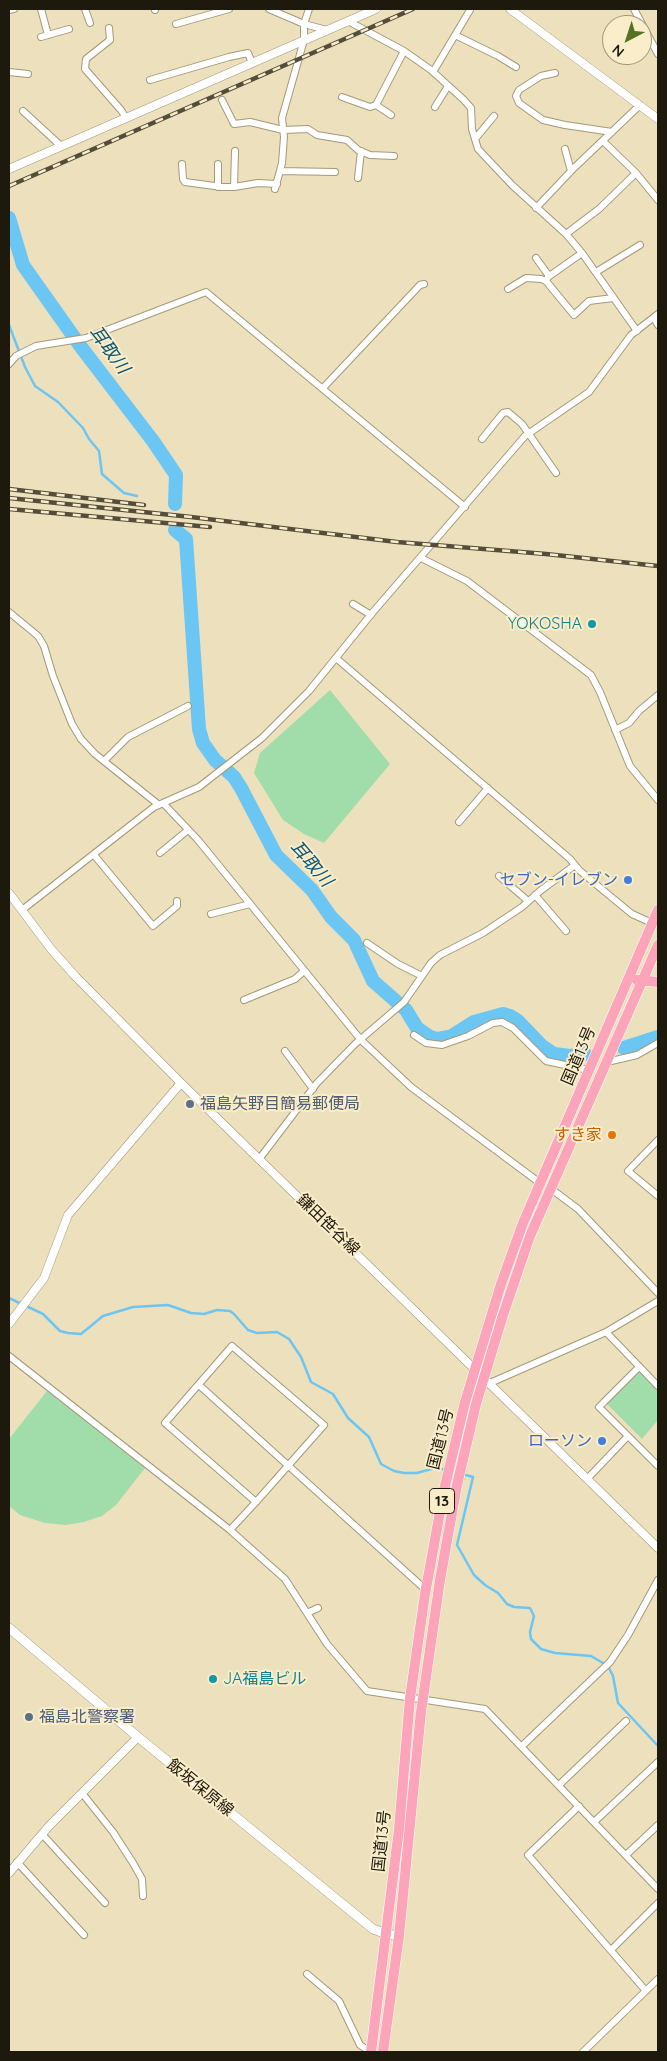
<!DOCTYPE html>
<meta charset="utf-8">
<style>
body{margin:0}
#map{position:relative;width:667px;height:2061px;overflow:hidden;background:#ece0bd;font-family:Quicksand,sans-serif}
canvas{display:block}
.frame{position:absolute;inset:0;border:10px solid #1d190c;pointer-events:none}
.north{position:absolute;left:602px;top:15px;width:50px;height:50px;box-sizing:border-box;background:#faedca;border:1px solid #a2987e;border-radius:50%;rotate:220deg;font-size:14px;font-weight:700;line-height:20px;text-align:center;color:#1d190c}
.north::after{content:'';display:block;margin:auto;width:18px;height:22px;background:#557124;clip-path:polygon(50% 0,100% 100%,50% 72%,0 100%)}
</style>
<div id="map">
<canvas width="667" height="2061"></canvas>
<div class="frame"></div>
<div class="north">N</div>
</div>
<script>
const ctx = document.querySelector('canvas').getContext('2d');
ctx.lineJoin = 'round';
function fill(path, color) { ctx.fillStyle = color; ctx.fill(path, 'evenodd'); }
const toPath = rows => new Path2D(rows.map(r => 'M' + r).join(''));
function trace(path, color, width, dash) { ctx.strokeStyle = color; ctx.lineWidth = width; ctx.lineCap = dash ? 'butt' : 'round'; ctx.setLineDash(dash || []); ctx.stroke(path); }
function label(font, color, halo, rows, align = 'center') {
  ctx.font = font + ' Quicksand,"Noto Sans JP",sans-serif'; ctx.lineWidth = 4; ctx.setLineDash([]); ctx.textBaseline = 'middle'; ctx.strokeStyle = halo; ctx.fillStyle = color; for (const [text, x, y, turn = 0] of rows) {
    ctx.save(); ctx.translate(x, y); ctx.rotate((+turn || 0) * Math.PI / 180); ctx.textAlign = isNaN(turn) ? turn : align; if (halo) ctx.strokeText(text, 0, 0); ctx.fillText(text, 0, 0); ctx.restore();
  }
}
const green = toPath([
 [330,690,390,764,324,843,304,834,283,820,254,773,260,753],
 [639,1370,658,1388,658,1420,642,1439,606,1403],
 [47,1391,145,1468,116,1505,102,1516,84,1522,66,1525,45,1523,20,1515,9,1506,9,1439]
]);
const stream = toPath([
 [9,325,25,367,35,386,58,402,83,428,89,439,99,451,102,474,124,493,137,496],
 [9,1298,43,1314,60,1331,68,1333,81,1334,103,1316,133,1307,168,1305,191,1313,204,1314,217,1310,230,1311,234,1314,248,1330,257,1333,277,1332,289,1339,301,1357,311,1382,333,1394,348,1418,369,1437,381,1464,394,1471,404,1473,417,1473,435,1468,447,1470],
 [462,1474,473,1477,457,1545,474,1575,485,1585,498,1593,507,1604,514,1607,530,1608,534,1616,530,1632,531,1639,541,1649,555,1653,591,1656,608,1666,613,1676,618,1703,658,1746]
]);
const river = toPath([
 [9,218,23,265,81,347,153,441,176,475,175,504],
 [175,530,186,539,199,729,203,743,215,760,234,777,241,788,276,855,312,890,331,917,354,940,373,981,406,1010,417,1028,430,1037,437,1039,452,1036,474,1022,503,1014,510,1016,518,1021,542,1046,554,1054,570,1056,585,1054],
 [624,1048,658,1037]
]);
const minor = toPath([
 [41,9,48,35],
 [85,9,90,23],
 [269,9,304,24,309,9],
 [634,9,658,54],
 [9,10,14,9],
 [155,10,155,9],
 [348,21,404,51,431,70,464,100,471,108,472,129,478,149,512,185,566,234,582,253,637,331],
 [176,24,229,9],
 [109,28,110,40,86,59,85,69,121,110,126,118],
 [455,35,498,56,516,67],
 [41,37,69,29],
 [9,72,28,74],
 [433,72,470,10],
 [555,73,541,76,519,90,516,96,519,103,543,120,565,125,612,132],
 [150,80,229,57,248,53,252,63],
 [342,97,370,107,376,105,404,51],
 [222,100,234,124,250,122,283,130,308,129,317,135,347,140,358,150,370,155,394,156],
 [376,105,391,115],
 [435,107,448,86],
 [23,111,61,146],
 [475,139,494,116],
 [603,141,636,173,658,200],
 [565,149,571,171],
 [182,164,183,179,185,182,222,187,234,187,258,183,277,184],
 [218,164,218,187],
 [280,171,335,172],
 [358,178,361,151],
 [234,187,235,151],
 [275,189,282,163,284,137,282,118,304,40,304,24,327,30],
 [536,208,574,168,640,105],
 [566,234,599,209,636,173],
 [582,253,548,277,546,281,574,315,589,301,613,298],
 [536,258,549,276],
 [596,272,640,245],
 [508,289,526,278,541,279,546,281],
 [654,318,658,325],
 [9,364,16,356,36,346,86,338,206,292,465,507],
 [323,388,420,285,424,284],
 [482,439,503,413,508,412,522,424,556,473],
 [421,558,467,581,591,675,600,692,630,766,658,800],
 [353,604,371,615],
 [9,612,38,636,44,646,53,676,72,724,81,739,95,754,159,805],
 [336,658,570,859,579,870,604,891,632,914,652,923],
 [615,730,629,723,639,711,658,695],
 [104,761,128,737,188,706],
 [163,803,198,840,361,1040,411,1087,540,1183],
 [459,822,488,788],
 [160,853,188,830],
 [94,855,153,926,177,906,177,901],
 [499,876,528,901],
 [535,895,566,931],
 [22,910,154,807,199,787,262,738,309,691,373,612,525,436,589,392,631,335,658,314],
 [211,914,250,904],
 [367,943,398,964,422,976],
 [244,1000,295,979,304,971],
 [414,1035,426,1043,442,1045,468,1036,493,1023,502,1022,513,1028,546,1061,589,1070],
 [285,1051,313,1089],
 [607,1062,637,1055,658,1043],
 [658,1140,628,1171,658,1196],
 [260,1158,317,1083,355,1044,404,1002,431,963,440,955,483,933,522,907,540,891,575,865],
 [550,1188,578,1209,658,1293],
 [658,1301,606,1332,658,1386],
 [9,1356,230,1530,285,1579,327,1644,367,1691,485,1709,658,1889],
 [639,1367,599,1407,658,1466],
 [490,1383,606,1332],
 [199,1385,426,1590],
 [588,1478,628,1436],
 [230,1530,256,1502,324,1425,232,1346,165,1423,256,1502],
 [307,1613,318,1608],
 [522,1746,610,1662,628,1635,658,1580],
 [559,1785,626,1721],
 [82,1793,113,1832,133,1863,142,1879,143,1896],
 [579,1806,528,1855,646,1991],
 [594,1822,658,1762],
 [42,1834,105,1903],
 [626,1855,658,1825],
 [17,1862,84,1935],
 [611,1950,658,1903],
 [307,1974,339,2001,360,2045,371,2052],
 [583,2052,658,1979]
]);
const tertiary = toPath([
 [510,9,658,119],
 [9,169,376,9],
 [9,893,51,949,76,977,181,1083,658,1548],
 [9,1324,44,1278,68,1215,181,1083],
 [9,1873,49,1826,138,1737]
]);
const secondary = toPath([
 [9,1628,138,1737,373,1929,387,1934,399,1936]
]);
const trunk = toPath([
 [637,980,658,982],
 [371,2052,399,1829,410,1698,425,1594,444,1490,465,1402,501,1284,523,1223,658,910],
 [383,2052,399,1936,421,1712,440,1580,457,1485,476,1404,503,1315,530,1236,658,945]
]);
const rail = toPath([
 [9,186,413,9],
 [9,489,144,505],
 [9,498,191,517,397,542,546,554,658,566],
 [9,509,210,527]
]);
const markers = [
 [592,624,5,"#0f9aa8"],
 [628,880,5,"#3f7fe0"],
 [190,1104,5,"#5c6f8a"],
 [612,1135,5,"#e8710a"],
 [602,1441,5,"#3f7fe0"],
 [213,1679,5,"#0f9aa8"],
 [29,1717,5,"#5c6f8a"]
];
const shields = [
 [442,1501,25]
];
const shieldNames = [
 ["13",442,1501]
];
const cultureNames = [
 ["YOKOSHA",582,624],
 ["JA福島ビル",223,1679,"left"]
];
const shopNames = [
 ["セブン-イレブン",618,880],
 ["ローソン",592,1441]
];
const streetNames = [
 ["国道13号",579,1056,-67],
 ["鎌田笹谷線",328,1225,44],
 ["国道13号",441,1439,-76],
 ["飯坂保原線",200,1788,39],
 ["国道13号",382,1841,-84]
];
const serviceNames = [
 ["福島矢野目簡易郵便局",200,1104],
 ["福島北警察署",39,1717]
];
const foodNames = [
 ["すき家",602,1135]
];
const waterNames = [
 ["耳取川",109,350,54],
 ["耳取川",311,864,49]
];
fill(green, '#a1ddaa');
trace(stream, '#6bc6f4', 2.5);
trace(river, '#6bc6f4', 14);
trace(minor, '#a59978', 8);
trace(tertiary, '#a59978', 9);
trace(secondary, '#a59978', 10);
trace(trunk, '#fff', 11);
trace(minor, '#fff', 6);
trace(tertiary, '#fff', 8);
trace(secondary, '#fff', 9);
trace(trunk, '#fba4ba', 10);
trace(rail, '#534d3a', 4.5);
trace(rail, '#faedca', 2.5, [8]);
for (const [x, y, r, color] of markers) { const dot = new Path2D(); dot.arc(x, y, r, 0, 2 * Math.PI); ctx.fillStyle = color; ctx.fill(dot); trace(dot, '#faedca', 2); }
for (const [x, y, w] of shields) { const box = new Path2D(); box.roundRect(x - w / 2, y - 12.5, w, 25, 4); ctx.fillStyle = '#faedca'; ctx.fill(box); trace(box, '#1d190c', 1); }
label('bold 15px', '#1d190c', null, shieldNames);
label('16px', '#0d838f', '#faedca', cultureNames, 'right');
label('16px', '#366cbe', '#faedca', shopNames, 'right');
label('16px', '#1d190c', '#faedca', streetNames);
label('16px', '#4e5e75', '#faedca', serviceNames, 'left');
label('16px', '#c56008', '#faedca', foodNames, 'right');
label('italic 18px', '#0a5674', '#faedca', waterNames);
</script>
